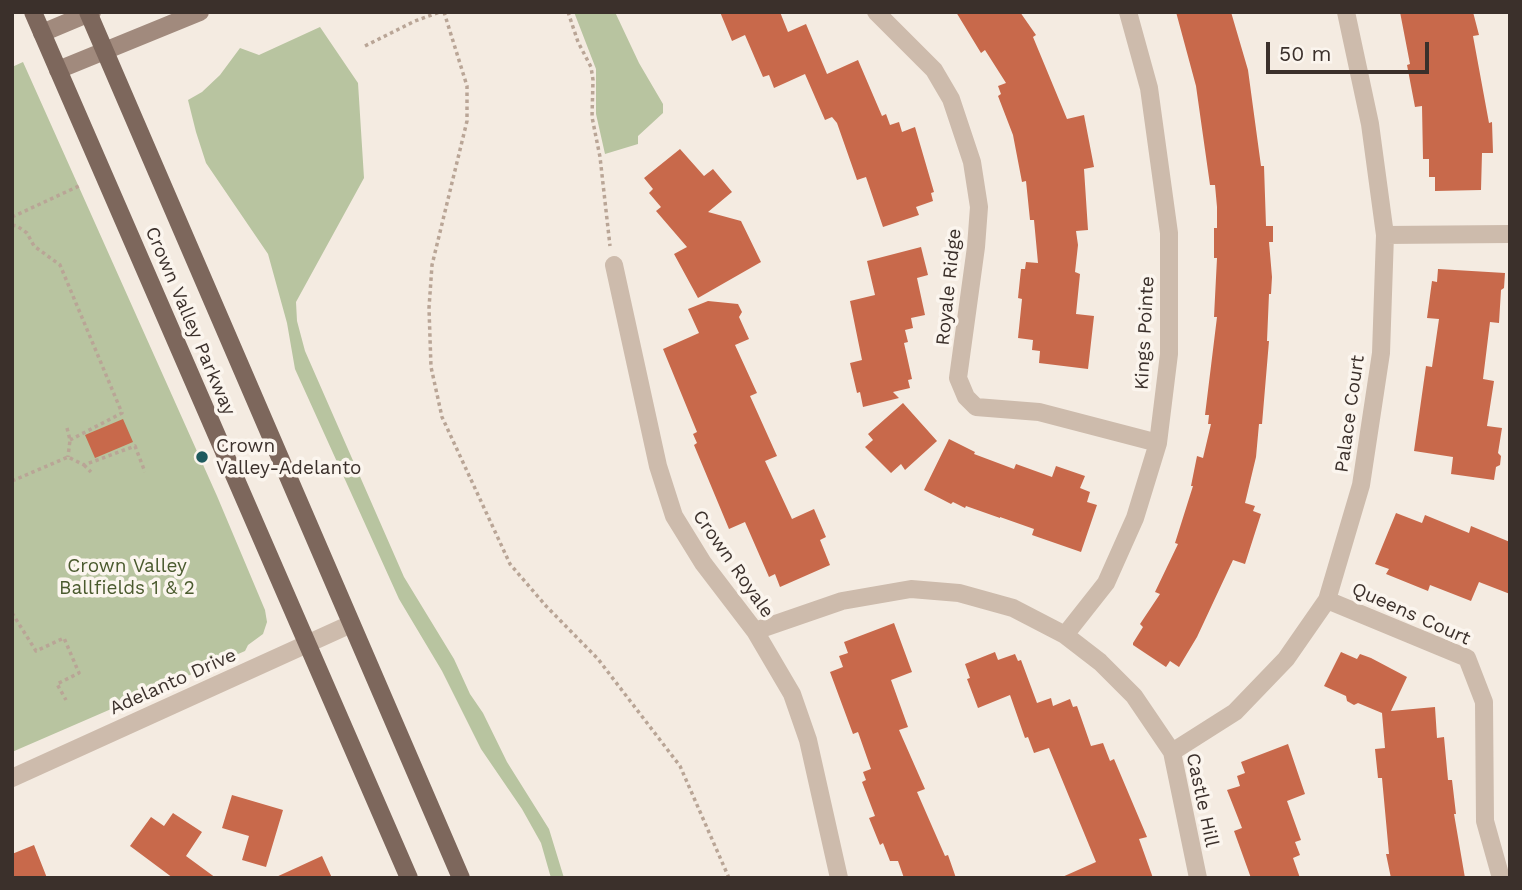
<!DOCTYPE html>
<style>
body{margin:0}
#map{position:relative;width:1522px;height:890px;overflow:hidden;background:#f4ebe1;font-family:"Work Sans",sans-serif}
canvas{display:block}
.frame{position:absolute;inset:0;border:14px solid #3b302b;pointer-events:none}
.scale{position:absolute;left:1266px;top:42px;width:163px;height:32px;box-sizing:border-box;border:4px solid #3b302b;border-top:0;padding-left:9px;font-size:21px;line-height:24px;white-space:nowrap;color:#3b302b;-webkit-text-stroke:5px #fbf5ee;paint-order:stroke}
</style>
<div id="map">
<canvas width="1522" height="890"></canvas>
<div class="frame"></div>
<div class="scale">50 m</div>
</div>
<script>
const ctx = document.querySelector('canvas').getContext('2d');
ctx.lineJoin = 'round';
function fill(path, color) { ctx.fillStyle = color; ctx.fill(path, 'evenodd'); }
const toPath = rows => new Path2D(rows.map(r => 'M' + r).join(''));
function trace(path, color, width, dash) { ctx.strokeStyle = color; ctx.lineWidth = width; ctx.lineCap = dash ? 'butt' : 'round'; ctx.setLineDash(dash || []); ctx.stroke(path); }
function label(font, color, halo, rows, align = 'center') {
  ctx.font = font + ' "Work Sans",sans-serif'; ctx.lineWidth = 7; ctx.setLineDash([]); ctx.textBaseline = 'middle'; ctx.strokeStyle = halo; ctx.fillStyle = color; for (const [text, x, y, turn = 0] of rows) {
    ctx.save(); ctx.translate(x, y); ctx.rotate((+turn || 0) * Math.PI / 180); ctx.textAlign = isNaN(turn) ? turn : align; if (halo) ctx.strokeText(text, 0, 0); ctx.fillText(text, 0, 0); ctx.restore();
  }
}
const green = toPath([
 [574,12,615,12,639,63,663,104,663,113,638,136,638,144,605,154,596,114,596,69],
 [320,27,358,83,364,178,296,302,297,321,305,351,404,577,454,659,470,694,483,713,507,762,549,829,564,878,551,878,541,843,522,809,481,749,442,671,399,599,295,369,287,323,268,254,206,163,196,132,188,100,202,92,220,75,240,48,259,55],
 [23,62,217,496,265,610,267,622,263,634,248,645,245,651,12,752,12,67]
]);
const building = toPath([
 [720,12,780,12,788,32,806,24,827,74,858,60,882,116,886,114,890,125,899,122,902,132,915,127,934,192,931,193,933,201,916,207,919,215,883,227,866,177,857,180,837,123,832,117,825,120,805,74,774,88,769,75,763,77,745,35,732,41],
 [956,12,1020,12,1036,35,1033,37,1067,119,1084,115,1094,167,1084,169,1088,230,1076,231,1078,245,1075,272,1080,274,1076,314,1094,316,1088,369,1039,363,1040,351,1032,350,1033,340,1018,338,1022,299,1018,298,1021,269,1025,269,1026,262,1038,263,1034,220,1030,220,1026,181,1022,182,1013,135,998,96,1001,94,998,86,1006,83,985,50,981,53],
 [1176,12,1231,12,1248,70,1261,166,1264,166,1266,226,1273,226,1273,242,1269,242,1272,277,1271,294,1269,294,1267,341,1269,341,1262,424,1259,424,1256,457,1245,503,1255,506,1253,511,1261,514,1245,564,1233,560,1197,637,1179,667,1170,661,1166,667,1133,645,1133,643,1143,627,1140,624,1160,594,1155,592,1178,544,1175,543,1193,486,1191,486,1197,456,1203,458,1211,424,1208,424,1209,415,1205,415,1217,317,1214,317,1217,258,1214,258,1214,228,1217,228,1217,207,1215,185,1210,185,1196,86],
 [1400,12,1473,12,1479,35,1473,36,1489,123,1492,122,1493,153,1482,153,1481,190,1435,191,1435,177,1429,177,1429,159,1423,159,1422,106,1415,107,1407,65,1410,64],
 [680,149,704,176,713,169,732,192,708,212,741,221,761,262,698,298,674,254,687,247,656,211,661,207,649,193,653,189,644,178],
 [921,247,928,275,917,278,925,315,911,318,913,328,905,330,908,342,904,343,912,379,908,380,910,388,893,392,899,398,863,407,860,392,857,393,850,363,862,360,850,301,875,295,867,261],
 [1438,269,1505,273,1504,288,1501,290,1499,323,1490,322,1483,379,1494,381,1487,426,1502,428,1498,453,1501,456,1500,465,1496,467,1494,480,1451,474,1453,457,1414,451,1426,366,1432,367,1439,319,1427,318,1432,281,1437,282],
 [708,301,738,304,742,312,739,317,749,339,735,345,757,393,750,396,777,456,765,461,792,519,814,509,826,537,820,540,830,565,780,587,775,574,769,577,745,522,729,529,694,445,697,443,693,434,697,432,663,349,699,333,688,309],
 [903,403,937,441,905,470,901,464,891,473,865,447,873,440,868,434],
 [123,419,133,442,95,458,85,435],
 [949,439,975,452,974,454,1014,469,1016,464,1052,477,1056,466,1085,476,1080,488,1090,492,1087,502,1097,505,1081,552,1032,535,1034,529,1000,517,1000,518,966,506,965,508,953,502,951,504,924,490],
 [1396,513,1422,523,1425,515,1469,533,1471,526,1510,542,1510,594,1479,582,1471,601,1430,585,1428,591,1386,574,1389,569,1375,564],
 [894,623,912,672,891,680,908,727,899,730,925,789,917,792,945,856,948,855,956,878,904,878,898,861,890,861,883,843,880,845,869,818,875,816,862,782,866,780,863,772,871,769,858,732,853,734,830,672,843,667,839,656,848,653,844,642],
 [995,652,998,660,1015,654,1018,661,1021,660,1037,703,1051,698,1053,706,1070,699,1073,707,1077,706,1091,746,1103,743,1110,761,1114,759,1147,837,1139,839,1153,878,1060,878,1096,862,1049,748,1034,753,1028,737,1025,738,1010,695,978,708,967,679,970,678,965,664],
 [1341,652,1357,659,1360,654,1371,658,1407,677,1391,711,1435,707,1437,738,1444,737,1448,780,1452,780,1456,814,1454,814,1465,878,1391,878,1386,854,1389,854,1382,778,1378,778,1375,749,1385,748,1382,713,1358,703,1354,705,1347,701,1346,696,1324,686],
 [1288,744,1305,794,1287,801,1301,840,1295,842,1300,855,1293,858,1300,878,1251,878,1234,831,1242,828,1227,790,1240,786,1237,776,1245,773,1241,762],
 [232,795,283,810,266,867,242,860,249,836,222,828],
 [173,813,202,832,186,856,216,878,173,878,130,846,151,817,164,826],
 [34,845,47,878,12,878,12,854],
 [322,856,332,878,274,878]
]);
const path = toPath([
 [444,12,467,86,467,121,432,265,429,308,431,367,442,417,510,564,546,606,598,659,680,766,729,878],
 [568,12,578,42,591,67,593,80,592,117,600,157,610,246],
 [365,46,415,21,440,12],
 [12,217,81,185],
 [12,225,17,226,27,233,34,246,60,265,122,413,70,440],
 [67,428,70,440,68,457],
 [84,465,91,472],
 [12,481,68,457,84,465,135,446,145,472],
 [12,613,36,651,64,638,79,673,57,684,66,700]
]);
const minor = toPath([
 [876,12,934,70,951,99,972,162,979,207,976,247,958,378,966,397,976,407,1039,412,1158,443],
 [1385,235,1510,234],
 [614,265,658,466,674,516,703,563,755,631,792,694,808,740,839,878],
 [1327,600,1467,658,1484,702,1485,821,1501,878],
 [755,631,842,601,911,589,959,593,1013,608,1065,635,1100,662,1134,696,1172,752,1198,878],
 [1065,635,1106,583,1135,518,1158,443,1169,354,1169,233,1149,88,1128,12],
 [1172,752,1235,712,1286,659,1327,600,1361,485,1381,353,1385,235,1370,124,1346,12]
]);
const tertiary = toPath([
 [12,778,351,624]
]);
const secondary = toPath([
 [42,33,92,12],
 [58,70,200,12]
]);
const primary = toPath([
 [33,12,409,878],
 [88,12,461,878]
]);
const markers = [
 [202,457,7,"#1f5a5e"]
];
const streetNames = [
 ["Royale Ridge",949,287,-84],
 ["Crown Valley Parkway",190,321,67],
 ["Kings Pointe",1145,333,-87],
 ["Palace Court",1350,414,-82],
 ["Crown Royale",733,564,55],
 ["Queens Court",1411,614,24],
 ["Adelanto Drive",173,682,-24],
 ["Castle Hill",1202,800,78]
];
const poiNames = [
 ["Crown",216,446],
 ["Valley-Adelanto",216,468]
];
const parkNames = [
 ["Crown Valley",127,566],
 ["Ballfields 1 & 2",127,588]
];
fill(green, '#b8c4a0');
fill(building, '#c8694b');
trace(path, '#b9a596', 3.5, [3.5, 3.5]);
trace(minor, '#cdbbac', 18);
trace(tertiary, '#cdbbac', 18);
trace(secondary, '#a18a7d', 18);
trace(primary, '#7d675c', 18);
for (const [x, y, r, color] of markers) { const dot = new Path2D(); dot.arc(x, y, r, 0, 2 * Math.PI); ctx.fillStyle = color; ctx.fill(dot); trace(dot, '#fbf5ee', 2.5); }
label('19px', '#3b302b', '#fbf5ee', streetNames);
label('19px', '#3b302b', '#fbf5ee', poiNames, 'left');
label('19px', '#4a5a2e', '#fbf5ee', parkNames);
</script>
